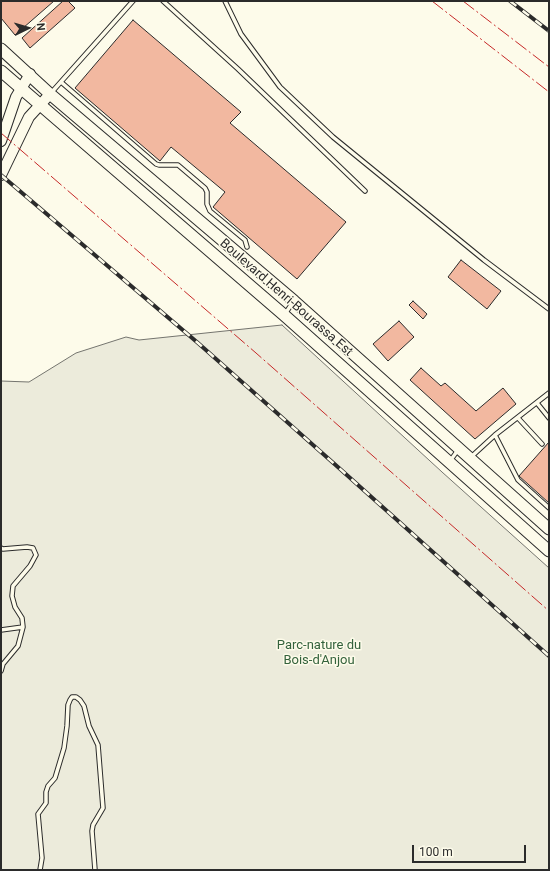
<!DOCTYPE html>
<style>
body{margin:0}
#map{position:relative;width:550px;height:871px;overflow:hidden;background:#fdfbea;font-family:Roboto,sans-serif}
canvas{display:block}
.frame{position:absolute;inset:0;border:2px solid #2b2b2b;pointer-events:none}
.north{position:absolute;left:8px;top:8px;width:40px;height:40px;-webkit-text-stroke:3px #fdfbea;paint-order:stroke;rotate:85deg;font-size:11px;font-weight:700;line-height:16px;text-align:center;color:#2b2b2b}
.north::after{content:'';display:block;margin:auto;width:14px;height:18px;background:#2b2b2b;clip-path:polygon(50% 0,100% 100%,50% 72%,0 100%)}
.scale{position:absolute;left:412px;top:845px;width:114px;height:18px;box-sizing:border-box;border:2px solid #2b2b2b;border-top:0;padding-left:5px;font-size:12px;line-height:14px;white-space:nowrap;color:#2b2b2b;-webkit-text-stroke:3px #fdfbea;paint-order:stroke}
</style>
<div id="map">
<canvas width="550" height="871"></canvas>
<div class="frame"></div>
<div class="north">N</div>
<div class="scale">100 m</div>
</div>
<script>
const ctx = document.querySelector('canvas').getContext('2d');
ctx.lineJoin = 'round';
function fill(path, color) { ctx.fillStyle = color; ctx.fill(path, 'evenodd'); }
const toPath = rows => new Path2D(rows.map(r => 'M' + r).join(''));
function trace(path, color, width, dash) { ctx.strokeStyle = color; ctx.lineWidth = width; ctx.lineCap = dash ? 'butt' : 'round'; ctx.setLineDash(dash || []); ctx.stroke(path); }
function label(font, color, halo, rows, align = 'center') {
  ctx.font = font + ' Roboto,sans-serif'; ctx.lineWidth = 3; ctx.setLineDash([]); ctx.textBaseline = 'middle'; ctx.strokeStyle = halo; ctx.fillStyle = color; for (const [text, x, y, turn = 0] of rows) {
    ctx.save(); ctx.translate(x, y); ctx.rotate((+turn || 0) * Math.PI / 180); ctx.textAlign = isNaN(turn) ? turn : align; if (halo) ctx.strokeText(text, 0, 0); ctx.fillText(text, 0, 0); ctx.restore();
  }
}
const green = toPath([
 [282,325,442,472,549,568,549,870,1,870,1,381,29,382,76,353,126,337,139,340,282,325]
]);
const building = toPath([
 [1,1,54,1,15,35,1,18,1,1],
 [63,1,68,1,75,8,30,48,22,38,63,1],
 [133,20,241,112,230,123,346,222,297,279,213,207,225,192,171,147,160,161,75,88,133,20],
 [461,260,501,291,487,309,448,277,461,260],
 [413,301,427,314,423,319,409,305,413,301],
 [399,321,414,337,388,361,373,344,399,321],
 [421,368,441,386,445,383,476,411,503,388,516,404,475,439,410,380,421,368],
 [549,442,549,503,519,476,549,442]
]);
const lane = toPath([
 [163,1,238,69,365,191],
 [225,1,241,34,280,87,333,137,484,260,549,309],
 [61,82,156,164,159,165,178,165,205,188,207,192,207,204,210,211,245,240,247,247],
 [51,93,133,1],
 [285,314,293,302],
 [549,393,495,435,518,480,549,508],
 [537,403,549,418],
 [518,418,542,444],
 [471,457,495,435],
 [450,461,458,450],
 [1,548,3,549,27,547,33,548,36,555,30,566,13,586,12,596,15,607,22,618,23,627,18,646,3,664,1,671],
 [1,630,23,627],
 [40,870,42,858,38,814,46,803,46,792,48,786,55,778,64,748,67,726,68,705,70,700,72,697,76,697,80,700,84,706,89,726,98,745,103,808,93,825,92,831,95,870]
]);
const secondary = toPath([
 [1,141,16,97,30,74],
 [1,175,29,117,50,94]
]);
const primary = toPath([
 [1,49,50,94,294,301,549,529],
 [1,71,284,315,549,551]
]);
const rail = toPath([
 [510,1,549,31],
 [1,175,198,343,339,468,549,656]
]);
const power = toPath([
 [432,1,549,92],
 [463,1,549,67],
 [1,133,256,353,549,611]
]);
const streetNames = [
 ["Boulevard Henri-Bourassa Est",286,298,41]
];
const parkNames = [
 ["Parc-nature du",319,646],
 ["Bois-d'Anjou",319,661]
];
fill(green, '#ecebdb');
trace(green, '#74746e', 1);
fill(building, '#f2b8a0');
trace(building, '#2b2b2b', 1);
trace(lane, '#2b2b2b', 5.5);
trace(secondary, '#2b2b2b', 12);
trace(primary, '#2b2b2b', 13);
trace(lane, '#fdfbea', 3.5);
trace(secondary, '#fdfbea', 10);
trace(primary, '#fdfbea', 11);
trace(rail, '#2b2b2b', 4);
trace(rail, '#fdfbea', 2.5, [8]);
trace(power, '#c62828', 1, [14, 3, 2, 3]);
label('13px', '#2b2b2b', '#fdfbea', streetNames);
label('13px', '#34623c', '#fdfbea', parkNames);
</script>
